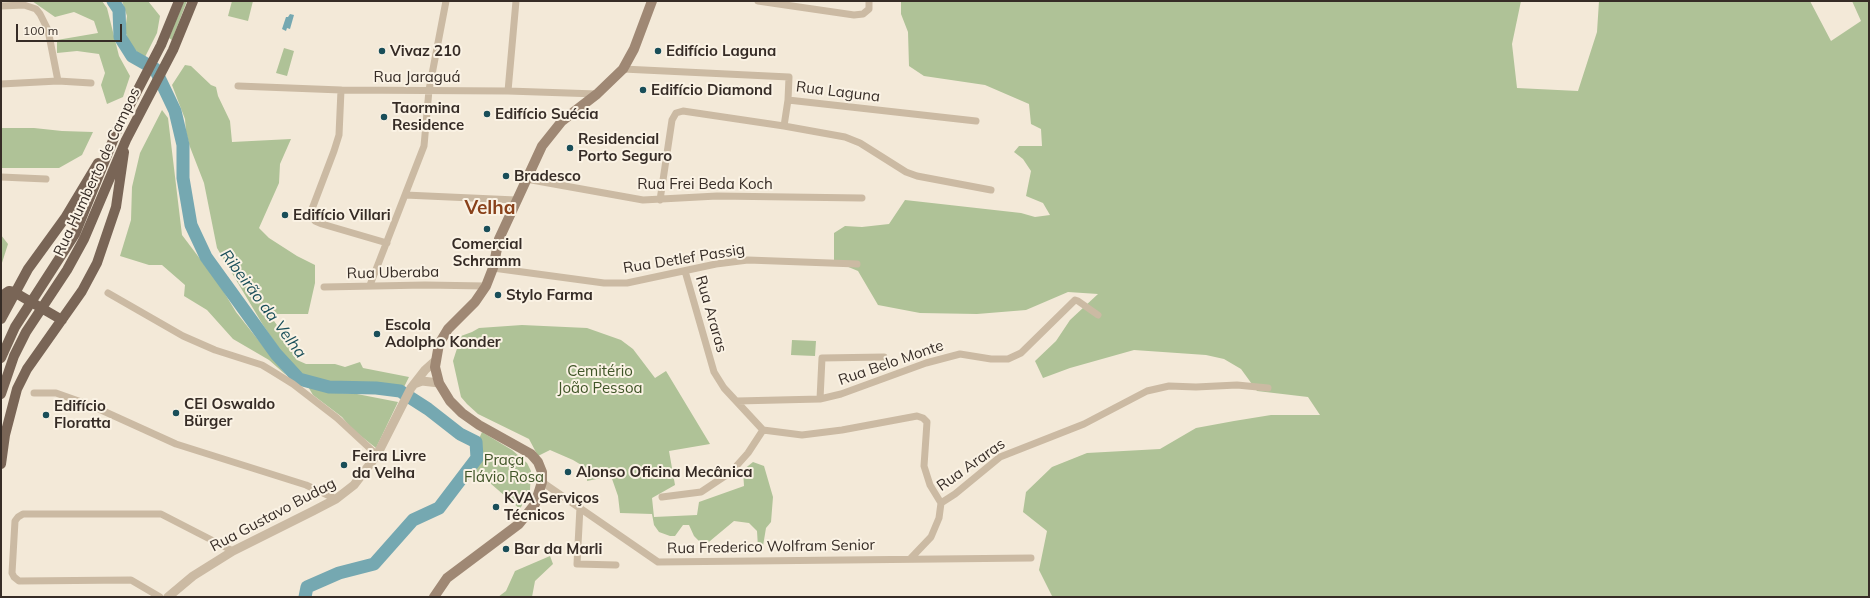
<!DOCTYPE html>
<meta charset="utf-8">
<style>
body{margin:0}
#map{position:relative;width:1870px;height:598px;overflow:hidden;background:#f3e9d8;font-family:Mulish,sans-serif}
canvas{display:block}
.frame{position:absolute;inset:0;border:2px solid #362c26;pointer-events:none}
.scale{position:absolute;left:16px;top:24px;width:106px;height:18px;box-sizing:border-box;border:2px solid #362c26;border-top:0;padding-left:5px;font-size:12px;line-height:14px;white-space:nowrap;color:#362c26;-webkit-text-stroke:3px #faf2e4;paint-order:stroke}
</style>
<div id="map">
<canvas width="1870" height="598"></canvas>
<div class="frame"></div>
<div class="scale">100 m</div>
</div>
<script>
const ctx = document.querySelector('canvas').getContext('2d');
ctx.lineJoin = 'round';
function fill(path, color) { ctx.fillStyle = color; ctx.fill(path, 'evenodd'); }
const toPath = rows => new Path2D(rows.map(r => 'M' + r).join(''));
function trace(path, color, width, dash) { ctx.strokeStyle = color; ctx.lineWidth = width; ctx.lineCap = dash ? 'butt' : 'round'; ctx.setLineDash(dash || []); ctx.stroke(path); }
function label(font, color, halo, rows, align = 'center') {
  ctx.font = font + ' Mulish,sans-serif'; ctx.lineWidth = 4; ctx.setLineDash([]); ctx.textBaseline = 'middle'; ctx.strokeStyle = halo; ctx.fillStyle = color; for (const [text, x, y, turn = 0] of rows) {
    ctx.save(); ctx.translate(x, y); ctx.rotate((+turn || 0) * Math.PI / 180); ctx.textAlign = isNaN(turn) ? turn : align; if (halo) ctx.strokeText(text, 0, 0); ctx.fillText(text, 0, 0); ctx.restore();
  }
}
const green = toPath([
 [32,1,102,1,107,8,119,56,130,76,123,97,107,104,101,85,105,73,99,54,77,51,57,53,57,40,98,33,94,21,74,12,55,17],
 [122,1,148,1,160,16,157,33,145,57,140,55,130,44,125,31,127,16],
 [184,1,187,1,172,40,169,38],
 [232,1,253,1,248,21,228,16],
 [901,1,1521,1,1512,44,1517,88,1578,91,1597,32,1599,1,1810,1,1831,41,1861,21,1852,1,1869,1,1869,597,1052,596,1039,570,1047,531,1023,512,1026,492,1052,467,1087,453,1160,449,1196,428,1234,421,1271,415,1320,415,1308,397,1257,391,1241,369,1224,359,1206,355,1134,350,1070,368,1043,378,1035,361,1056,341,1070,320,1098,294,1068,292,1026,310,977,314,920,313,878,305,858,271,834,261,834,233,845,226,862,227,889,224,905,200,1021,213,1035,217,1050,215,1043,203,1026,196,1031,171,1023,159,1014,152,1019,146,1042,146,1041,129,1031,124,1029,104,985,85,924,76,909,66,908,32,901,14],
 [284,48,294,51,287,76,276,73],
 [185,65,191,66,211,85,216,87,218,96,230,121,232,142,291,139,280,164,279,183,259,228,269,238,297,256,315,265,315,283,308,314,275,314,274,321,287,339,297,360,306,364,335,364,345,367,360,362,363,368,409,377,403,389,336,383,302,378,289,363,263,325,217,248,204,183,190,147,186,132,185,119,172,85],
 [162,110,168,118,182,235,219,284,236,312,286,375,269,360,233,339,207,310,184,296,185,285,162,265,149,265,120,256,131,220,132,187,140,153],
 [1,128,34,128,62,131,93,132,82,155,59,168,1,168],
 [1,235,8,244,1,266],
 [522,325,587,328,621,340,633,349,655,378,666,371,710,444,669,451,675,485,652,498,654,517,697,515,699,502,744,486,743,470,753,462,764,466,773,497,771,522,766,528,763,546,758,547,757,531,749,523,734,521,704,546,694,536,689,525,683,525,675,536,670,536,659,532,654,525,652,514,620,513,618,496,611,476,587,481,588,469,573,460,550,450,538,456,529,439,478,414,467,404,461,397,453,361,461,336,472,332,479,328],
 [792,340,816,341,815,356,791,355],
 [307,385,339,393,357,394,398,402,376,448,352,429,342,417,313,395],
 [482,432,512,450,527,463,531,471,530,490,520,509,475,470,481,455,478,441],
 [550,556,553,564,535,581,532,597,498,597,506,591,515,571]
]);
const water = toPath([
 [290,14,294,15,290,29,287,28,286,31,282,29,286,17,288,17]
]);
const river = toPath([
 [113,1,119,10,120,37,132,56,155,69,175,111,183,145,183,178,191,225,206,257,276,354,299,379,329,387,376,388,400,391,428,409,460,434,476,442,477,458,439,508,413,520,374,564,339,573,307,587,305,597]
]);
const minor = toPath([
 [758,1,854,15,863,14,869,9,869,1],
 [1,6,24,5,36,9,40,14,48,30,58,81],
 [623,69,789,77,788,100,784,126],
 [1,84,58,81,91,83],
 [238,86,341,90,508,91,597,94],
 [341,90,339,135,334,151,312,209,312,216,315,221,322,224,387,243],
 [508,91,516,1],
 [788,100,976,121],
 [1,177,46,179],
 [526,179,643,200,717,196,862,198],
 [405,195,516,200],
 [660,200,672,120,676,113,683,111,784,126,845,137,860,143,906,172,917,176,991,190],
 [493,268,604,283,627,283,716,264,748,260,857,264],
 [685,271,714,372,724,388,763,430,802,435,842,430,917,416,923,418,927,422,924,466,930,485,941,503],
 [370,285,424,146,429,90,446,1],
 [324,287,425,285,486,286],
 [108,293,183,336,215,350,262,365,272,371,293,384,337,418,377,455],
 [34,393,56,393,90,405,176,444,306,485,336,499],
 [820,399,822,358,884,357],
 [737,401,820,399,841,394,926,363,960,354,991,359,1008,359,1021,353,1075,300,1078,301,1098,315],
 [542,482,658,562,1031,558],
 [662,497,701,492,731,472,748,453,763,430],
 [941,503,955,494,1000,457,1084,424,1147,391,1169,386,1196,387,1237,385,1268,388],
 [580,507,577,564,616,565],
 [911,558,931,537,939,518,941,503],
 [160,597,131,580,19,581,14,577,12,573,15,521,18,517,23,514,161,514,233,551]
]);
const tertiary = toPath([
 [414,384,422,381,439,383],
 [168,597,193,576,233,551,313,511,336,499,354,485,377,455,411,388,425,370,435,361]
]);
const secondary = toPath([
 [434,597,447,578,519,524,535,504,542,482,542,472,538,462,531,454,479,425,462,413,450,401,439,383,435,367,439,344,448,329,475,302,486,286,493,268,499,239,542,146,562,121,597,94,623,69,634,49,652,1]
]);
const primary = toPath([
 [1,303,6,293,9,291,14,292,62,320],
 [1,319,28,269,65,218,98,163],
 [1,358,15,327,75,234,118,128,161,45,179,1],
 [1,394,14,356,26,332,67,270,84,239,126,140,173,50,193,1],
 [1,464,5,435,17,389,27,369,82,291,97,263,116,207,124,152]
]);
const markers = [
 [382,51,4,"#194e59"],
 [658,51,4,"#194e59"],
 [643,90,4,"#194e59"],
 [487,114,4,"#194e59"],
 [384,117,4,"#194e59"],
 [570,148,4,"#194e59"],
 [506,176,4,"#194e59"],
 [285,215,4,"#194e59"],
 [487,229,4,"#194e59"],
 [498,295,4,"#194e59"],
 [377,334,4,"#194e59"],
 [176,413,4,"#194e59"],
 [46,415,4,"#194e59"],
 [344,465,4,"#194e59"],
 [568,472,4,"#194e59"],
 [496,507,4,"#194e59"],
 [506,549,4,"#194e59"]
];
const poiNames = [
 ["Vivaz 210",390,51],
 ["Edifício Laguna",666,51],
 ["Edifício Diamond",651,90],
 ["Taormina",392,108],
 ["Residence",392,125],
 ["Edifício Suécia",495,114],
 ["Residencial",578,139],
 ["Porto Seguro",578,156],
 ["Bradesco",514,176],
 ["Edifício Villari",293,215],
 ["Comercial",487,244,"center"],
 ["Schramm",487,261,"center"],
 ["Stylo Farma",506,295],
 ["Escola",385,325],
 ["Adolpho Konder",385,342],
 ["CEI Oswaldo",184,404],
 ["Bürger",184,421],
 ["Edifício",54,406],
 ["Floratta",54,423],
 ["Feira Livre",352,456],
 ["da Velha",352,473],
 ["Alonso Oficina Mecânica",576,472],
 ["KVA Serviços",504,498],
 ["Técnicos",504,515],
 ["Bar da Marli",514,549]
];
const streetNames = [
 ["Rua Jaraguá",417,77],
 ["Rua Laguna",838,92,7],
 ["Rua Humberto de Campos",97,172,-65],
 ["Rua Frei Beda Koch",705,184],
 ["Rua Detlef Passig",684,259,-9],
 ["Rua Uberaba",393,273,-1],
 ["Rua Araras",711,314,74],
 ["Rua Belo Monte",891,363,-19],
 ["Rua Araras",971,465,-35],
 ["Rua Gustavo Budag",273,515,-28],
 ["Rua Frederico Wolfram Senior",771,547,-1]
];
const parkNames = [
 ["Cemitério",600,371],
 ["João Pessoa",600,388],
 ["Praça",504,460],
 ["Flávio Rosa",504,477]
];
const waterNames = [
 ["Ribeirão da Velha",263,304,53]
];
const districtNames = [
 ["Velha",490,208]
];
fill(green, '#afc297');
fill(water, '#75a8b1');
trace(river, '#75a8b1', 13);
trace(minor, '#cbbaa3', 7);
trace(tertiary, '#cbbaa3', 9);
trace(secondary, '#9f8874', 10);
trace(primary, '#796556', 10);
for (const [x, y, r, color] of markers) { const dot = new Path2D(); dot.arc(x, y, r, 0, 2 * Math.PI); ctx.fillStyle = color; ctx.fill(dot); trace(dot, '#faf2e4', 1.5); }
label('bold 15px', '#362c26', '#faf2e4', poiNames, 'left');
label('15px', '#362c26', '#faf2e4', streetNames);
label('15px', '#405528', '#faf2e4', parkNames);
label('italic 16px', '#194e59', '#faf2e4', waterNames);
label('bold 19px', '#89411a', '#faf2e4', districtNames);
</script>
